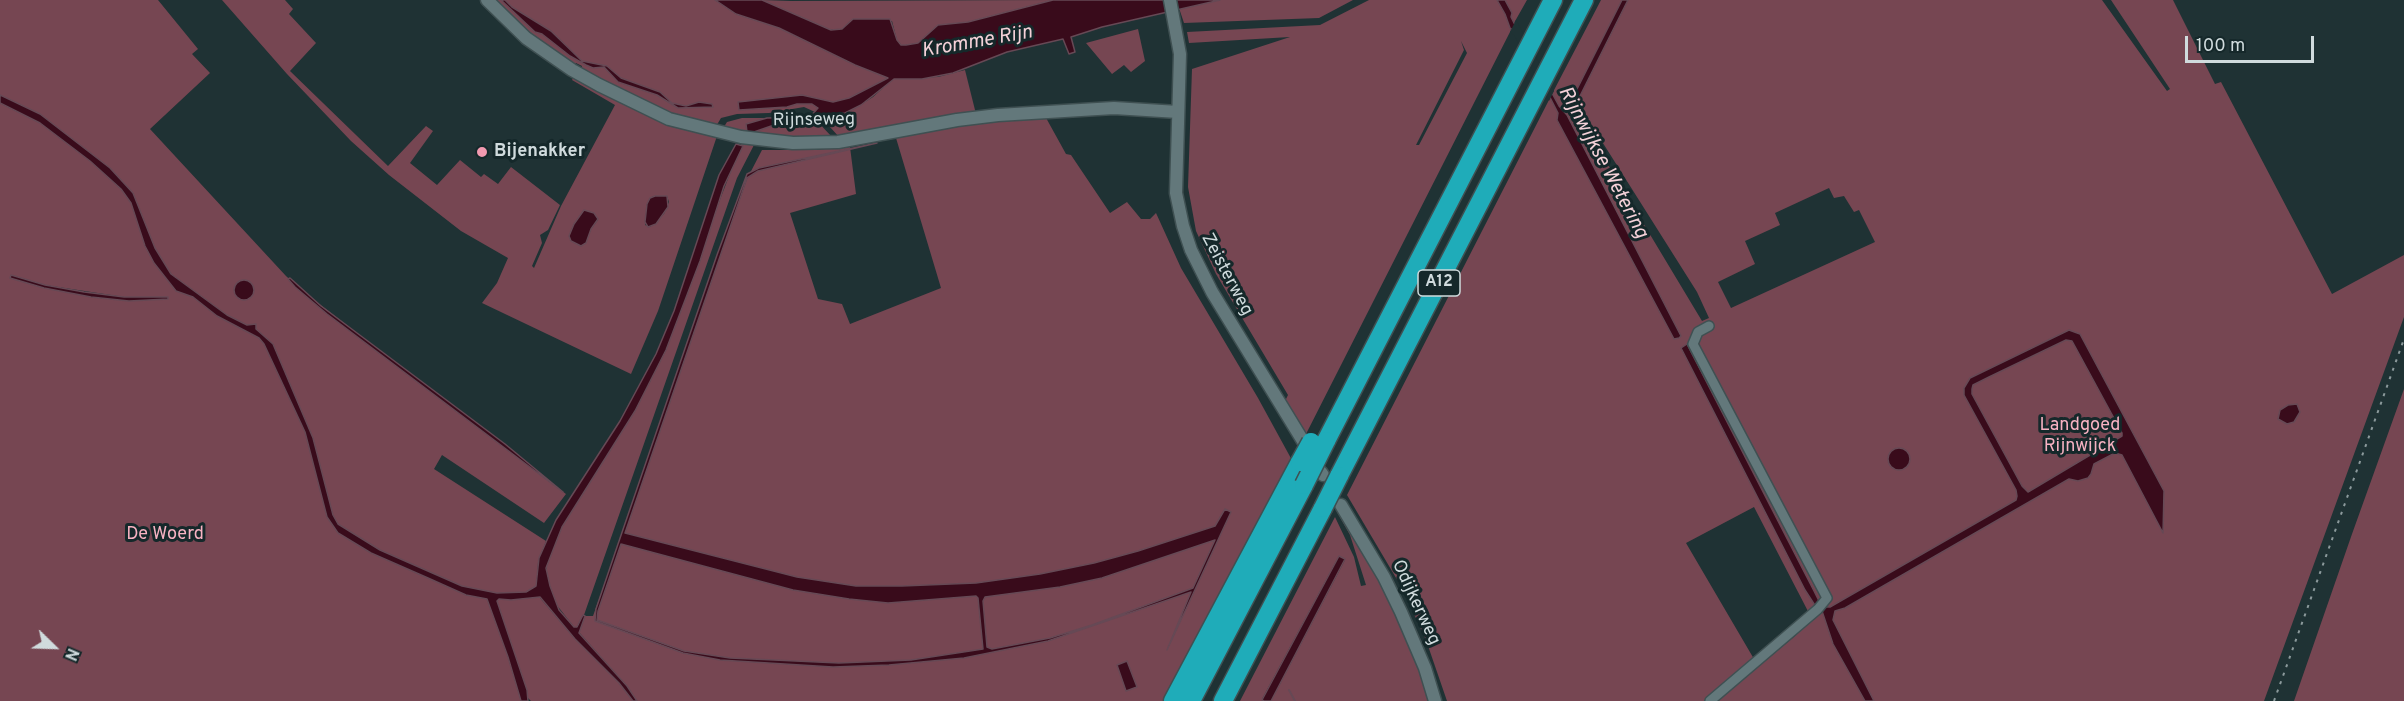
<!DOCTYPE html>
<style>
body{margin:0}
#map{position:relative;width:2404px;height:701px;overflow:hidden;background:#1f3234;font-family:Overpass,sans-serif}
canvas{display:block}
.north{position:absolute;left:24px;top:617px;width:60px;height:60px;-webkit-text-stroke:4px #15282a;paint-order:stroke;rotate:113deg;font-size:16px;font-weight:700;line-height:24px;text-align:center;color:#d0dbdd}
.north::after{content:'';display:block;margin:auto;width:21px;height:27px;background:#d0dbdd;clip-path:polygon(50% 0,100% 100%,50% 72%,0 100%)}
.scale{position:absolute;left:2185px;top:36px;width:129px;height:27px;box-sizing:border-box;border:3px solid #d0dbdd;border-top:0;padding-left:8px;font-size:18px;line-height:21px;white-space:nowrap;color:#d0dbdd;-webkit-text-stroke:4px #15282a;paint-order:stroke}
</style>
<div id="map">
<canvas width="2404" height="701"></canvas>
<div class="north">N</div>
<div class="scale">100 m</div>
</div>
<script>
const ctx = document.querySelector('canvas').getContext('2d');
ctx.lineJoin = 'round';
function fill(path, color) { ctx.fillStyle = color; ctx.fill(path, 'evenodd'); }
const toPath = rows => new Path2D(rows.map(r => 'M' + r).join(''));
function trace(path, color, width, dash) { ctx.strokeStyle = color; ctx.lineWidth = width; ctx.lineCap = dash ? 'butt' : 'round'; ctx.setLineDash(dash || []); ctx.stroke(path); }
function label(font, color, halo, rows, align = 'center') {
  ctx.font = font + ' Overpass,sans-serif'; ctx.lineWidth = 6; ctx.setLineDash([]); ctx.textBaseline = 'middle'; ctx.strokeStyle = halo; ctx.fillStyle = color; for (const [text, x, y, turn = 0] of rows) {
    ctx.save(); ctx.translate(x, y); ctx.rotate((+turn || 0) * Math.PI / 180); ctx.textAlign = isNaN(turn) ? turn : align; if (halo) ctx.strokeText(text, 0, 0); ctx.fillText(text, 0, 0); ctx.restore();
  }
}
const green = toPath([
 [0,0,158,0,198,49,192,54,210,73,150,129,286,276,300,289,566,494,544,523,442,455,434,469,546,541,538,562,537,583,540,598,575,639,619,683,633,701,531,701,528,698,497,601,486,599,489,601,508,657,521,701,0,701],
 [45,285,124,297,144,297,119,300,91,297],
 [222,0,285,0,293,9,289,14,316,43,290,71,388,166,426,126,433,131,410,163,437,185,460,160,481,177,484,174,498,184,511,167,560,205,548,230,540,235,542,243,532,266,534,268,561,206,615,105,572,80,574,76,717,136,658,311,631,374,482,303,497,283,508,258,461,231,389,175,351,141,287,74],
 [653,196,667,196,669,202,664,214,650,227,645,225,645,222,647,204],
 [584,210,598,220,579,245,570,240,571,230],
 [492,0,715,0,736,14,779,28,855,65,889,78,882,83,880,82,884,85,816,116,815,112,804,107,769,113,737,114,721,118,715,128,679,119,581,71,582,66,576,63,573,66,546,48],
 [762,0,791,1,1053,0,968,22,942,25,918,43,906,45,901,45,897,40,892,21,853,19,842,29,826,30],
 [1220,0,1353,0,1319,18,1184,23,1179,8],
 [1369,0,1497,0,1505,14,1511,30,1305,436,1285,401,1288,395,1216,274,1196,231,1188,187,1192,69,1290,37,1189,43,1187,32,1320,25],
 [1461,41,1467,53,1419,145,1416,145,1464,50],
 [1505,0,1527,0,1514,23,1511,17],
 [1601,0,1622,0,1574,97,1577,101,1628,0,2102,0,2167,91,2170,89,2111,0,2173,0,2215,84,2221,82,2332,294,2404,255,2404,317,2264,701,1717,701,1795,636,1812,619,1754,507,1686,543,1754,659,1704,701,1447,701,1426,640,1402,588,1347,495,1550,98,1558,113,1557,120,1621,237,1564,110,1559,106,1552,94],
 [1589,121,1697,292,1709,318,1702,321,1586,128],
 [1829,188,1834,198,1844,196,1854,212,1859,210,1875,242,1731,308,1718,282,1755,264,1745,241,1780,225,1775,213],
 [1138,29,1145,61,1131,72,1124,65,1112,74,1086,43],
 [965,70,976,114,840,138,819,115,827,120,830,115,854,109,873,97,893,79,938,77],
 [1045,116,1066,154,1071,155,1110,213,1127,202,1141,219,1150,219,1156,213,1181,268,1258,398,1293,462,1168,701,637,701,627,686,578,631,585,616,593,616,747,179,762,150,812,150,850,147,856,194,790,213,818,299,842,304,850,324,941,288,896,138,979,123],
 [742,118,767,118,746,124,751,133,777,124,809,122,815,119,832,137,805,139,722,130,727,122],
 [738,140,754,145,737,178,584,615,577,627,574,627,556,604,547,577,547,564,562,527,650,382,741,145],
 [2404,389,2404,701,2294,701,2352,534],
 [1339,509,1380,578,1406,629,1432,701,1271,701,1345,560,1339,556,1262,699,1264,701,1240,701,1335,517,1354,557,1361,586,1366,585,1350,535,1337,512]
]);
const water = toPath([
 [501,0,505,0,512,7,551,31,582,61,607,66,621,78,660,92,672,103,686,106,699,102,712,104,713,107,678,108,657,95,618,82,604,67,593,68,586,65,570,56,542,34,535,32,501,0],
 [715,0,762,0,831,30,842,29,853,19,890,19,897,40,901,45,906,45,918,43,938,25,968,22,1053,0,1220,0,1102,27,1071,37,1075,52,1069,54,1063,39,1007,52,953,73,922,79,894,79,861,105,845,113,830,115,827,120,819,115,812,122,777,124,751,133,747,132,746,124,767,118,810,117,818,108,812,104,797,104,787,107,739,110,738,102,802,95,833,102,849,98,888,78,855,65,779,28,736,14,715,0],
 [1497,0,1505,0,1512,13,1511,17,1514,23,1559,106,1567,115,1681,336,1679,338,1674,339,1557,120,1558,113,1517,33,1510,28,1505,14,1497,0],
 [1622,0,1628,0,1577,102,1573,97,1622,0],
 [0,95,40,114,110,168,133,193,155,248,171,274,227,315,247,325,256,324,256,329,273,344,313,438,333,515,338,524,380,550,462,586,497,593,526,592,536,586,539,558,556,520,620,421,656,354,674,311,719,175,736,144,743,146,724,186,700,261,666,350,635,411,562,527,546,568,550,586,559,610,574,627,577,627,583,615,585,616,579,633,627,686,637,701,633,701,619,683,575,639,540,597,511,600,499,599,497,601,527,690,528,701,521,701,508,657,487,599,466,595,428,578,371,553,338,533,327,517,305,432,264,344,259,338,217,316,193,297,176,291,154,263,145,246,131,203,121,189,90,161,40,123,0,103,0,95],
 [877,143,758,171,747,178,625,533,797,577,856,586,902,586,976,583,1040,574,1094,563,1138,551,1215,526,1225,509,1231,512,1167,650,1191,592,1048,641,964,658,889,665,833,667,720,660,683,653,595,621,596,609,617,547,717,255,747,174,759,168,877,143],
 [1215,540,1193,588,1092,625,1050,638,992,649,987,647,983,601,985,597,1060,587,1102,578,1215,540],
 [621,544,793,590,849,599,888,603,976,596,978,598,983,649,911,660,839,663,730,658,684,651,597,620,598,611,621,544],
 [655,196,667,196,668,207,656,224,648,227,645,222,647,204,650,198,655,196],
 [584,210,594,213,598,219,591,229,586,243,581,246,571,241,569,236,574,224,584,210],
 [11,275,45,285,84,292,124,297,168,297,168,299,129,301,91,297,44,288,10,278,11,275],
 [290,278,321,306,505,444,563,492,327,314,295,287,288,279,290,278],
 '234 290a10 10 0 1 1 20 0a10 10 0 1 1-20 0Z',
 [2069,330,2080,334,2164,491,2163,533,2122,455,2115,453,2094,464,2091,474,2088,478,2078,481,2069,479,1845,608,1835,611,1833,620,1874,701,1865,701,1833,644,1822,611,1824,607,1830,607,2016,500,2017,496,2016,490,1964,395,1964,388,1970,378,2069,330],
 [2066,340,2072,341,2078,352,2122,433,2122,436,2028,492,2022,486,1972,394,1972,389,1973,385,1989,377,2066,340],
 [1687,344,1814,591,1819,601,1816,607,1805,590,1681,348,1687,344],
 [2297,404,2300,412,2294,422,2287,424,2278,419,2280,410,2288,405,2297,404],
 '1888 459a11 11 0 1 1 22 0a11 11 0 1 1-22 0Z',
 [1339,556,1345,559,1271,701,1264,701,1262,700,1339,556],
 [1127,661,1137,687,1126,691,1117,665,1127,661]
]);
const pier = toPath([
 [1516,20,1554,91,1549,101,1514,35,1510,32]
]);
const stream = toPath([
 [1289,690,1295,701]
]);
const minor = toPath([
 [1709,326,1698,332,1693,344,1827,598,1818,609,1710,701]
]);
const tertiary = toPath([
 [487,0,526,38,572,70,599,85,669,119,741,137,793,143,838,142,957,120,998,115,1114,108,1178,112],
 [1170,0,1180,54,1176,193,1183,226,1191,250,1212,292,1303,441],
 [1321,472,1323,475],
 [1341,505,1384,577,1401,612,1425,668,1435,701]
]);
const motorway = toPath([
 [1326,441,1553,0],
 [1339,476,1584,0],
 [1173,701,1300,462],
 [1191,701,1304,485],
 [1223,701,1323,508]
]);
const rail = toPath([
 [2274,701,2404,339]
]);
const motorwayBridge = toPath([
 [1300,462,1311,442],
 [1304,485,1326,441],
 [1323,508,1339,476]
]);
const markers = [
 [482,152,6,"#f29ab0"]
];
const shields = [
 [1439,283,42]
];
const shieldNames = [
 ["A12",1439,283]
];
const streetNames = [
 ["Rijnseweg",814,121,-1],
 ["Zeisterweg",1226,275,62],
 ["Odijkerweg",1415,603,65]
];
const poiNames = [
 ["Bijenakker",494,152]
];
const parkNames = [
 ["Landgoed",2080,426],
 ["Rijnwijck",2080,447],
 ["De Woerd",165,535]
];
const waterNames = [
 ["Kromme Rijn",977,43,-10],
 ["Rijnwijkse Wetering",1602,163,62]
];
fill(green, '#764652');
fill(water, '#390b1b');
trace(water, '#664955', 1.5);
fill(pier, '#1f3234');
trace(stream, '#664955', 2);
trace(minor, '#3f5052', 12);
trace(tertiary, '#3f5052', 15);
trace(motorway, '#3f5052', 21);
trace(minor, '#63787b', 9);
trace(tertiary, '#63787b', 12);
trace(motorway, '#1facb9', 18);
trace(rail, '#8c9a9c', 2, [3, 6]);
trace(motorwayBridge, '#3f5052', 21, []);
trace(motorwayBridge, '#1facb9', 18);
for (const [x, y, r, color] of markers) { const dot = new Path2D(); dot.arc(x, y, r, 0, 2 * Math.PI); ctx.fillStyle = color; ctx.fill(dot); trace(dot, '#15282a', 2); }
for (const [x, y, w] of shields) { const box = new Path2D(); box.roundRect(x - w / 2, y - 13, w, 26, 4.5); ctx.fillStyle = '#15282a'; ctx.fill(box); trace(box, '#d0dbdd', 1.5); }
label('bold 16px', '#d0dbdd', null, shieldNames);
label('18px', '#d0dbdd', '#15282a', streetNames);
label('bold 18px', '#d0dbdd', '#15282a', poiNames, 'left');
label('18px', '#f7b2c2', '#15282a', parkNames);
label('italic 20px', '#f4d1d8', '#15282a', waterNames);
</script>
